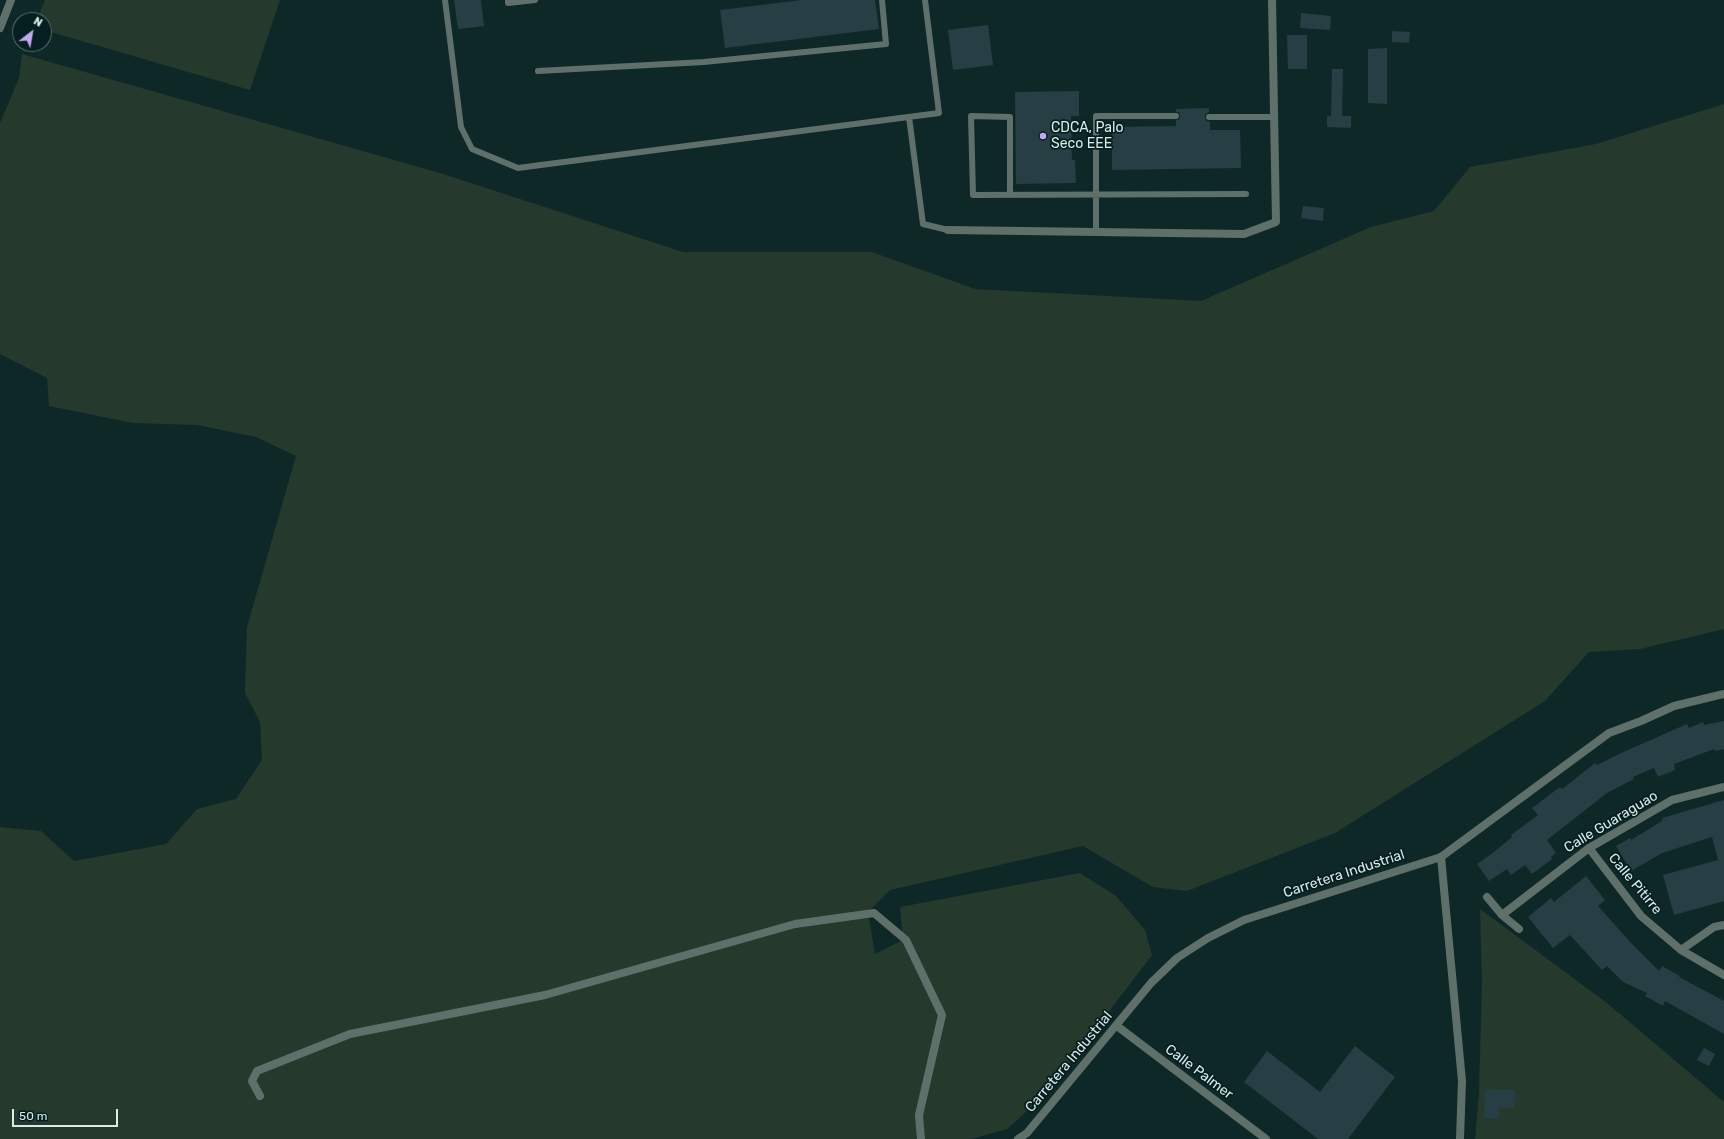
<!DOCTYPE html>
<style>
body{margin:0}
#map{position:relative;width:1724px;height:1139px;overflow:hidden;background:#0e2828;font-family:Rubik,sans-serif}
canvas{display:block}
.north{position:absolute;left:12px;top:12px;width:40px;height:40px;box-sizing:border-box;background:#051e1f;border:1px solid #5b7070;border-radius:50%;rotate:31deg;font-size:11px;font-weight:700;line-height:16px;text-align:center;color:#dbeaea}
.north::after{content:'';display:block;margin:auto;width:14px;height:18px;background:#c1a8f3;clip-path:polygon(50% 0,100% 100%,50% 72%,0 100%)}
.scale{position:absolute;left:12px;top:1109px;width:106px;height:18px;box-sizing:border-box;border:2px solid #dbeaea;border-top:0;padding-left:5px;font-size:12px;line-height:14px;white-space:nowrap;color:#dbeaea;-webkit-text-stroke:3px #051e1f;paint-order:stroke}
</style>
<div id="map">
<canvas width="1724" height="1139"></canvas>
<div class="north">N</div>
<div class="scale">50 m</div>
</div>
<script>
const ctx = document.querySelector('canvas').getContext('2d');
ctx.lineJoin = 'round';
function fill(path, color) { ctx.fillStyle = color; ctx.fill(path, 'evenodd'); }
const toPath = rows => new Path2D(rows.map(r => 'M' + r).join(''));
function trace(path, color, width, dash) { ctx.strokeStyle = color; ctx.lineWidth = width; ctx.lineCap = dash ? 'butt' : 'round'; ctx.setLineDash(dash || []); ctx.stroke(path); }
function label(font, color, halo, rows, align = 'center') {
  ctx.font = font + ' Rubik,sans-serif'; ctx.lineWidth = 3.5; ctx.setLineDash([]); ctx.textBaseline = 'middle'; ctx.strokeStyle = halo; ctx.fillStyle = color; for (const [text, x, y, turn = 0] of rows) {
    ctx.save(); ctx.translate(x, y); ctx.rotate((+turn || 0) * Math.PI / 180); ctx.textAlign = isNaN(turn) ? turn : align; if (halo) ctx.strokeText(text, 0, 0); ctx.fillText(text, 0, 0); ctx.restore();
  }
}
const green = toPath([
 [45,0,280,0,250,90,44,30,44,20,37,20],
 [22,54,440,173,683,252,872,252,975,289,1201,301,1371,227,1434,211,1470,167,1596,144,1724,104,1724,629,1640,649,1589,652,1545,701,1335,833,1187,891,1153,887,1083,846,890,890,868,912,875,954,903,940,900,907,1080,873,1116,896,1145,930,1152,955,1045,1095,1007,1129,972,1139,0,1139,0,827,41,831,74,861,166,844,197,809,236,799,262,760,260,722,245,693,247,627,296,456,256,437,197,425,133,423,49,406,47,378,0,354,0,123,19,78],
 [1480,909,1607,1003,1724,1102,1724,1139,1475,1139,1479,1093,1482,983]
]);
const building = toPath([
 [454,0,481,0,484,26,458,29],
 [802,0,875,0,879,29,725,48,720,10],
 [1301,13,1331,16,1330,30,1300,28],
 [988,25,993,65,953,70,948,30],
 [1392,31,1410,32,1409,43,1392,42],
 [1287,35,1307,35,1307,69,1288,69],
 [1387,48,1387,104,1368,103,1368,49],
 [1332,69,1343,69,1342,116,1351,116,1351,128,1327,127,1327,116,1331,116],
 [1079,91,1079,116,1071,116,1072,160,1075,160,1076,183,1016,184,1015,92],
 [1209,108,1209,112,1205,114,1205,117,1206,121,1210,122,1210,130,1240,130,1241,168,1112,170,1112,127,1176,126,1176,120,1180,119,1180,116,1179,112,1176,112,1176,109],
 [1303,206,1324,208,1323,221,1301,218],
 [1724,721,1724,749,1715,751,1714,749,1674,764,1675,770,1658,777,1654,768,1633,777,1634,779,1607,793,1547,840,1556,853,1551,857,1552,859,1532,874,1525,865,1511,875,1507,869,1489,881,1477,864,1494,852,1512,837,1511,835,1538,815,1532,808,1560,787,1562,789,1595,763,1597,765,1621,753,1687,724,1689,728,1703,722,1704,725],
 [1724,800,1724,901,1674,915,1663,875,1718,860,1712,837,1662,853,1631,871,1616,846,1630,838,1631,840,1662,821,1662,818],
 [1586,876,1605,900,1598,906,1632,944,1659,971,1662,966,1680,976,1679,977,1724,1001,1724,1034,1665,1001,1663,1006,1645,996,1647,993,1623,982,1607,966,1602,970,1570,935,1553,948,1528,917,1551,898,1554,902],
 [1355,1046,1395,1077,1348,1139,1318,1139,1244,1082,1267,1051,1320,1092],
 [1704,1048,1715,1054,1709,1066,1697,1060],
 [1485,1089,1515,1090,1514,1108,1499,1108,1499,1119,1484,1118]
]);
const service = toPath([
 [445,0,461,127,472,149,518,168,939,113,925,0],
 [508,0,508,3,535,0],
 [538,71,704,62,886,44,882,0],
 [909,117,923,224,948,230],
 [1209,117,1274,117],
 [1010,195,1010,117,971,116,973,195,1246,194],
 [1096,232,1096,116,1176,116]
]);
const minor = toPath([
 [0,28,11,0],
 [948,230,1244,234,1276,222,1272,0],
 [1589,848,1641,916,1681,950,1724,975],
 [1441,857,1462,1081,1460,1139],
 [1487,897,1502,915,1519,929],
 [1502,915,1589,848,1672,800,1724,787],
 [1681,950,1714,927,1724,925],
 [1117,1026,1266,1139],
 [260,1096,252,1081,257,1071,350,1034,545,995,795,924,874,913,906,940,942,1015,919,1115,921,1139]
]);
const tertiary = toPath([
 [1018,1139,1027,1133,1151,983,1177,958,1208,938,1244,920,1441,857,1609,733,1641,721,1674,706,1724,694]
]);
const markers = [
 [1043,136,4,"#c1a8f3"]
];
const poiNames = [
 ["CDCA, Palo",1051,128],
 ["Seco EEE",1051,144]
];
const streetNames = [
 ["Calle Guaraguao",1611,822,-31],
 ["Carretera Industrial",1344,874,-18],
 ["Calle Pitirre",1635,884,50],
 ["Carretera Industrial",1069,1062,-50],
 ["Calle Palmer",1199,1072,37]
];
fill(green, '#253a2c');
fill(building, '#263e44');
trace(service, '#5f706b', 6);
trace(minor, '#5f706b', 8);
trace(tertiary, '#5f706b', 8);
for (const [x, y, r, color] of markers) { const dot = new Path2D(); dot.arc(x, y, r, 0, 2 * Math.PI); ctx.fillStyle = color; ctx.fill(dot); trace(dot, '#051e1f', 1.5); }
label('14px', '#dbeaea', '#051e1f', poiNames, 'left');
label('14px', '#dbeaea', '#051e1f', streetNames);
</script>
